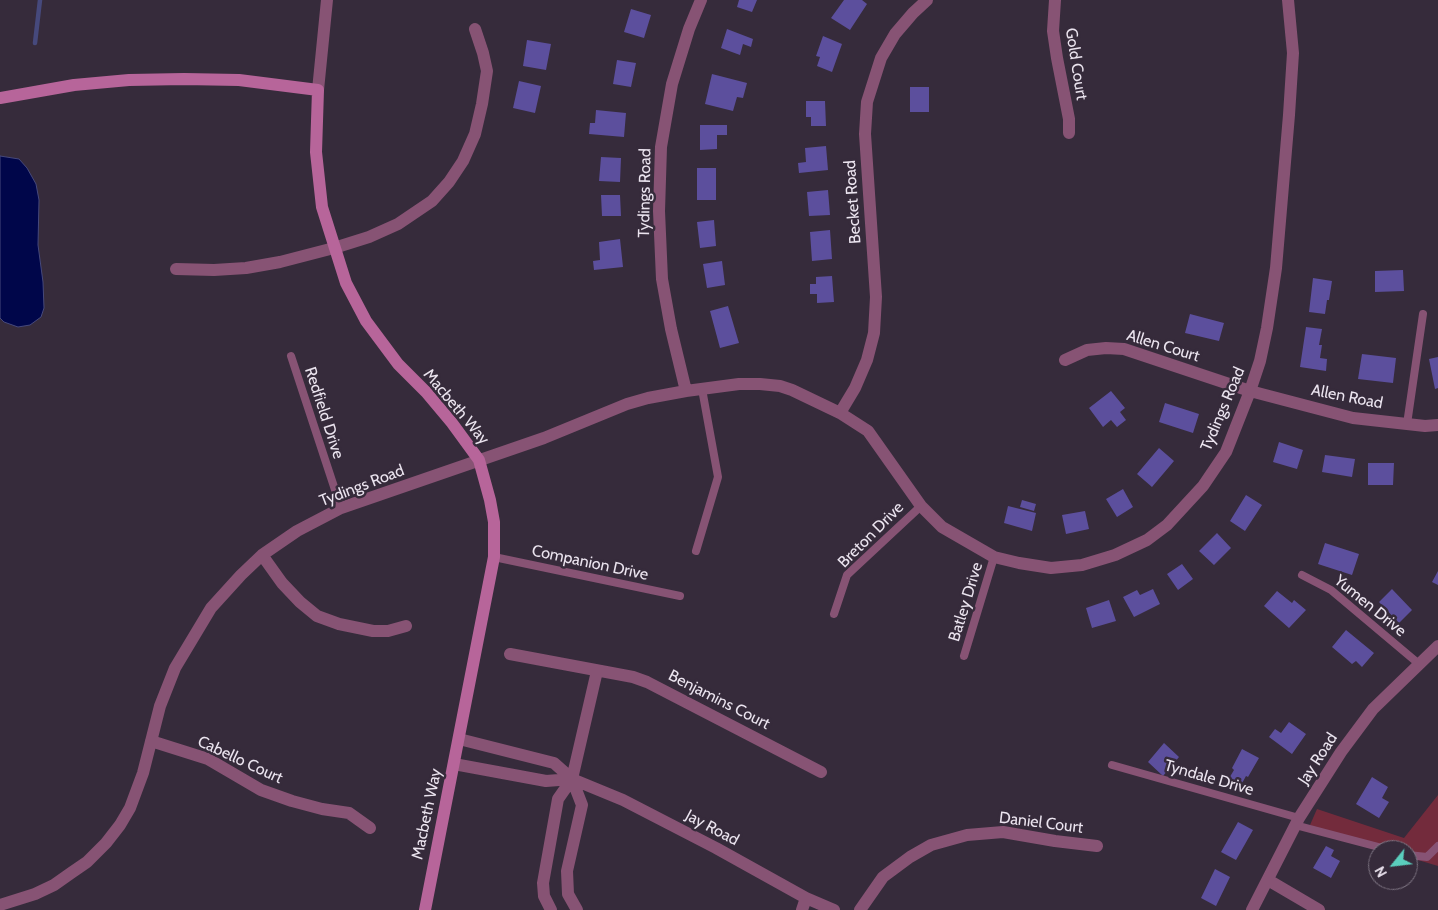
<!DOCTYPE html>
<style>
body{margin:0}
#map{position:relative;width:1438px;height:910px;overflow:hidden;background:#362b3b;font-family:Cabin,sans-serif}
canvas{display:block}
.north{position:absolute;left:1368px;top:840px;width:50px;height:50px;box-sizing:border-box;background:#362b3b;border:1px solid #7e7583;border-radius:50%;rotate:241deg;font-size:14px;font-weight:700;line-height:20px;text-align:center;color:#ebe4ef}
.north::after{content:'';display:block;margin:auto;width:18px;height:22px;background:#5acebd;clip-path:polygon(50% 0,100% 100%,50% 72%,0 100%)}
</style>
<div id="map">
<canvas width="1438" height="910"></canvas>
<div class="north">N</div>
</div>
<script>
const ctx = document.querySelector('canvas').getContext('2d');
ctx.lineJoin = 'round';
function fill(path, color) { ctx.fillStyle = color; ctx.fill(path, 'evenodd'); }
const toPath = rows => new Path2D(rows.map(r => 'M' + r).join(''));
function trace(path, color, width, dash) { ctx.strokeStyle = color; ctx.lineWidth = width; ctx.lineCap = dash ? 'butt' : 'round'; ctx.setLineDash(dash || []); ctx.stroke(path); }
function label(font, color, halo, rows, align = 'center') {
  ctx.font = font + ' Cabin,sans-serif'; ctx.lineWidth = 5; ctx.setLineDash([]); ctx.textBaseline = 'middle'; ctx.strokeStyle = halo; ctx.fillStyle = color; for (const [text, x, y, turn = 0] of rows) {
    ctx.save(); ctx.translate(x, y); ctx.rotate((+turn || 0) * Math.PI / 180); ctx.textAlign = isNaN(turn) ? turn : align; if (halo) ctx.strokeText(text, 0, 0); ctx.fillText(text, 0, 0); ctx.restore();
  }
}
const green = toPath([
 [1438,795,1438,866,1408,857,1408,850,1387,850,1328,835,1310,825,1317,809,1404,838]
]);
const water = toPath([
 [0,156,19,159,27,168,36,184,39,200,38,245,43,282,44,308,41,317,30,325,18,327,4,322,0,318,0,156]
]);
const stream = toPath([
 [35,43,40,0]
]);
const building = toPath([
 [739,0,757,0,752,12,737,7],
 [844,0,862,0,867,4,850,30,831,18],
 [631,9,651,15,644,38,624,32],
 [727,29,753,39,751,47,743,44,740,55,721,48],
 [823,36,842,44,832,72,817,66,820,57,816,56],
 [527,40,551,44,546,70,523,66],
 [617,60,636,63,631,87,613,84],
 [712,74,747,83,743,98,737,97,733,111,705,104],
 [519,81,541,86,535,113,513,108],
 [910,87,929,87,929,112,910,112],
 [806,101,825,101,826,126,811,126,811,117,806,117],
 [596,110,626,113,624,137,589,134,590,123,595,123],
 [700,125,727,125,727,135,717,135,717,149,700,150],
 [826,146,828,170,799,173,798,163,806,162,805,148],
 [601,157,621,158,620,182,599,181],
 [697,168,716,168,716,200,697,200],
 [828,190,830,215,809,216,807,192],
 [601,195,620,195,621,216,602,216],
 [714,220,716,246,700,248,697,222],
 [830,230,832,259,812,261,810,232],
 [620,239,623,267,594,270,593,261,600,260,599,242],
 [722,261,725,285,707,288,703,264],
 [1403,270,1404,291,1375,292,1375,271],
 [832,276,834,302,817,303,817,294,810,294,810,284,816,284,816,277],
 [1313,278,1332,281,1329,300,1327,300,1325,314,1309,312],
 [728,306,739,343,720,348,710,311],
 [1190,314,1224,323,1219,341,1185,333],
 [1306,327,1322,329,1319,345,1322,345,1320,358,1327,359,1326,371,1300,367],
 [1362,354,1396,358,1393,383,1358,379],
 [1438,357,1438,388,1435,389,1429,359],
 [1111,391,1125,408,1120,412,1126,420,1117,427,1111,420,1103,427,1089,408],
 [1165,403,1199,414,1193,433,1159,422],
 [1279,442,1303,450,1297,469,1273,462],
 [1159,448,1174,461,1152,487,1137,474],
 [1325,455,1355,459,1352,477,1322,472],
 [1368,463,1394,463,1393,485,1368,485],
 [1123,489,1133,507,1117,517,1106,499],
 [1246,495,1262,505,1245,531,1230,521],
 [1022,500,1036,504,1034,511,1020,507],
 [1008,506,1036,513,1032,531,1004,523],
 [1085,511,1089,529,1066,534,1062,515],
 [1217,533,1231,548,1214,565,1199,551],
 [1325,543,1359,554,1352,575,1318,564],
 [1182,564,1193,579,1178,590,1167,574],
 [1438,571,1438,585,1432,582],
 [1153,589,1160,604,1134,617,1123,597,1137,590,1140,595],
 [1392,589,1412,610,1399,623,1379,602],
 [1277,591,1292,603,1294,600,1306,610,1289,628,1264,606],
 [1109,600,1116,621,1092,628,1086,608],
 [1346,630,1374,653,1362,667,1356,661,1352,664,1332,647],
 [1289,722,1306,734,1292,754,1269,737,1275,729,1281,733],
 [1164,743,1179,757,1163,776,1148,762],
 [1242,749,1259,758,1248,777,1246,776,1240,787,1228,780,1234,770,1232,768],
 [1372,777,1388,787,1382,798,1389,802,1379,818,1356,804],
 [1238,822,1253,830,1236,860,1221,852],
 [1326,846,1334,850,1331,856,1340,861,1331,878,1313,868],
 [1215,869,1230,877,1216,906,1201,898]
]);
const lane = toPath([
 [291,356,341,508],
 [1407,424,1423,314],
 [696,551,718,477,702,389],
 [494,557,680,596],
 [1302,575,1331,590,1419,664],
 [834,614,847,575,921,506],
 [964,656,994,557],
 [1112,765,1299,818],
 [1295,825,1390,850],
 [1408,855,1427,857,1438,846]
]);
const street = toPath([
 [1055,0,1053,31,1057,58,1069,119,1069,133],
 [318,90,327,0],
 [176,269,214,270,246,268,280,262,334,248,369,237,398,224,432,201,449,182,463,161,475,134,482,104,487,71,483,53,475,29],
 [1065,360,1087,350,1106,348,1124,349,1250,391,1353,418,1425,426,1438,425],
 [686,391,671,329,662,279,659,211,661,147,672,84,689,29,701,0],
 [840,413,855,388,867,360,874,333,876,297,865,134,867,102,881,58,895,34,913,13,927,0],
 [262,555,282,583,300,602,317,616,339,624,373,631,388,631,406,626],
 [510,654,633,677,647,682,821,772],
 [459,739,554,763,572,779,623,800,716,848,806,898,834,910],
 [151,741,208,759,261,790,292,801,322,809,349,813,370,828],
 [454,764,546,781,572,779],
 [572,779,582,805,567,871,568,894,577,910],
 [1268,880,1319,910],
 [0,905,35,894,54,885,71,873,87,862,106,843,120,825,130,808,143,773,160,706,175,668,211,608,241,575,262,555,297,531,341,508,544,438,627,404,648,398,686,391,739,384,760,384,780,386,792,390,840,413,868,431,921,506,942,527,994,557,1019,563,1051,568,1082,565,1115,555,1147,540,1167,525,1203,486,1226,452,1250,391,1260,361,1267,328,1276,268,1289,115,1293,53,1288,0],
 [551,910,544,896,543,883,558,799,572,779,597,671],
 [802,910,806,898],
 [860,910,883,877,910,857,931,845,967,835,1003,832,1055,841,1097,846],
 [1252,910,1299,818,1341,752,1373,709,1438,646]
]);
const secondary = toPath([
 [0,98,74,85,129,80,184,79,239,80,318,90,316,152,322,207,346,283,366,321,398,364,426,392,452,423,479,460,490,500,494,522,494,557,425,910]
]);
const streetNames = [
 ["Gold Court",1076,64,81],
 ["Tydings Road",645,193,-89],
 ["Becket Road",853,202,-94],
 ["Allen Court",1163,346,17],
 ["Allen Road",1347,397,11],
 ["Macbeth Way",456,407,50],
 ["Tydings Road",1223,409,-67],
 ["Redfield Drive",324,413,72],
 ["Tydings Road",362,486,-21],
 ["Breton Drive",871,535,-45],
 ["Companion Drive",590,563,12],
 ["Batley Drive",966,602,-73],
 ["Yumen Drive",1370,606,39],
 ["Benjamins Court",719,700,27],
 ["Jay Road",1318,759,-57],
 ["Cabello Court",240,760,25],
 ["Tyndale Drive",1209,778,16],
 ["Macbeth Way",427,814,-78],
 ["Daniel Court",1041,823,7],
 ["Jay Road",712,828,28]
];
fill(green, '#732b3c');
fill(water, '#00064a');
trace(water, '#46497c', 1);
trace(stream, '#46497c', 4.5);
fill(building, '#5c4f9d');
trace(lane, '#875374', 8);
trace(street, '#875374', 12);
trace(secondary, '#b7659a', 12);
label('16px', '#ebe4ef', '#362b3b', streetNames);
</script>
